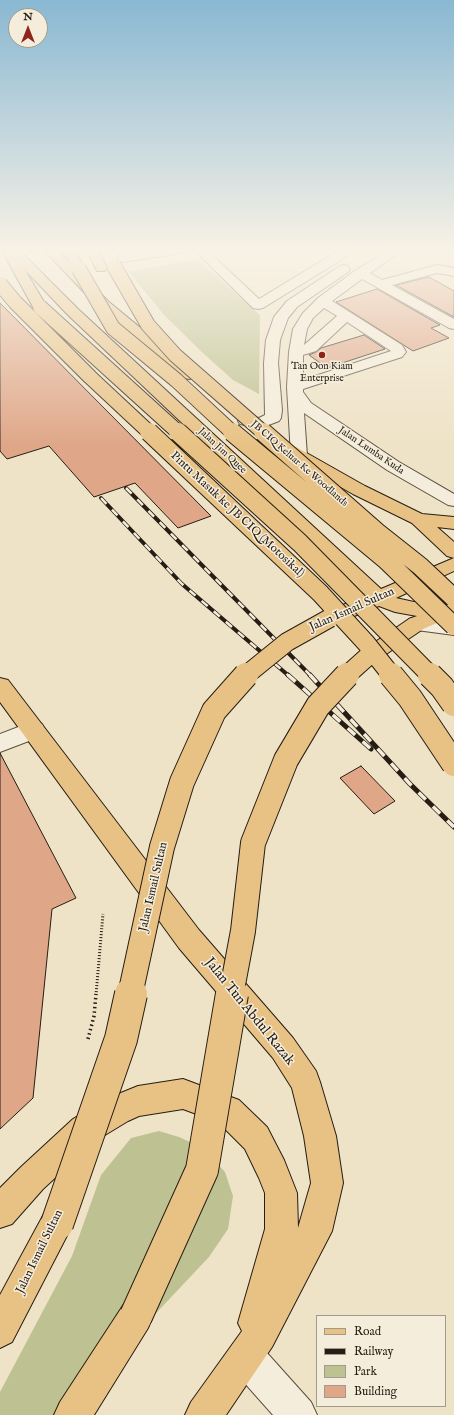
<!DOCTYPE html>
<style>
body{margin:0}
#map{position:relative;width:454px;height:1415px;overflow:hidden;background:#efe3c7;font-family:"IM FELL English",serif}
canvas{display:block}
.legend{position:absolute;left:316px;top:1315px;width:130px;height:92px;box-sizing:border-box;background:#f5eddb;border:1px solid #a29a8b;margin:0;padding:5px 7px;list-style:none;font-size:12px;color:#261d14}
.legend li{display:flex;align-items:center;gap:8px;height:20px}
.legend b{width:20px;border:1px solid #a29a8b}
.north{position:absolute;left:8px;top:8px;width:40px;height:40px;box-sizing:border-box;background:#f5eddb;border:1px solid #a29a8b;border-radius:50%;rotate:0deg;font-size:11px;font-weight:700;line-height:16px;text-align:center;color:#261d14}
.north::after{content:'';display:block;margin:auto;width:14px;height:18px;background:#8f2418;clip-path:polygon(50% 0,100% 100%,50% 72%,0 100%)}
</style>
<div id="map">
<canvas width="454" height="1415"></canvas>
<ul class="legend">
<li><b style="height:5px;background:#e8c284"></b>Road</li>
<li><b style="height:5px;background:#261d14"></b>Railway</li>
<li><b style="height:11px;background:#bec292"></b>Park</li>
<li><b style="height:11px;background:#dfa688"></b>Building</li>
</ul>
<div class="north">N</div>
</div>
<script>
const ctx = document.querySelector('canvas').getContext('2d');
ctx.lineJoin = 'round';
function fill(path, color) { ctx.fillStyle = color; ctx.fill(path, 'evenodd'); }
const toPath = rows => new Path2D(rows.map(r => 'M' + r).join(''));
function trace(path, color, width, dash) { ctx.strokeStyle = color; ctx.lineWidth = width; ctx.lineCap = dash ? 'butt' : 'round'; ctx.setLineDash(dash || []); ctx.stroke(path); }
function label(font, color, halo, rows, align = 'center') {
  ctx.font = font + ' "IM FELL English",serif'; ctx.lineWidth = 3; ctx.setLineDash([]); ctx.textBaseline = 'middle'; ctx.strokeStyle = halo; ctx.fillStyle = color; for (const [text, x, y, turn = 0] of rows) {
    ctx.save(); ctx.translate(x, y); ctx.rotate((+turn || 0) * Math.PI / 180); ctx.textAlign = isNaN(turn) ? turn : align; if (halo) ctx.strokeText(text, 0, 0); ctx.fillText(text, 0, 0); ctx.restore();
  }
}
const green = toPath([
 [197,259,260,315,259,394,233,380,204,354,164,315,129,272],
 [159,1131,179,1137,203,1148,225,1172,233,1196,228,1229,209,1257,60,1415,0,1415,0,1392,72,1256,101,1175,131,1138]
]);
const building = toPath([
 [429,277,454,291,454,317,396,285,429,277],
 [377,289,440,325,431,328,449,338,413,351,336,302,377,289],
 [0,303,211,516,178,528,135,483,94,497,49,446,7,459,0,451,0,303],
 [364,335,385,349,327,368,309,355,316,352,321,348,364,335],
 [0,753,76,898,52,909,33,1098,0,1129,0,753],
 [361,766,395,801,374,814,340,778,361,766]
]);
const pathFar1 = toPath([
 [96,995,103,914]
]);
const path = toPath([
 [88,1039,94,1016,96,994]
]);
const minor = toPath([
 [158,249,189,249,187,252,183,253,123,262,119,261,117,258,119,255,123,254,158,249],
 [193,249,206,249,259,299,341,249,356,249,354,252,263,308,258,309,253,308,193,249],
 [390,249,405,249,370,273,382,280,437,265,454,268,454,276,437,273,392,285,454,319,454,329,449,328,362,279,332,301,402,345,406,352,402,357,303,389,303,392,311,403,399,462,454,494,454,506,448,505,387,470,304,413,307,456,305,460,299,461,293,460,291,456,287,387,289,352,293,329,303,313,318,298,356,270,390,249],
 [324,308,337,316,304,345,307,329,313,318,324,308],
 [347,322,391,351,303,380,303,355,316,351,347,322],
 [344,265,348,266,350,269,348,272,297,307,288,318,280,340,278,363,282,410,281,418,279,421,261,428,240,424,238,421,240,418,246,416,259,418,265,415,264,363,266,340,274,317,287,301,340,266,344,265],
 [416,617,454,621,454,635,409,629,406,624,409,619,416,617],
 [34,721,42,724,45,730,42,736,0,752,0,734,34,721],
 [246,1339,259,1344,311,1402,317,1415,273,1415,233,1370,228,1357,233,1344,246,1339]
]);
const major = toPath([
 [5,249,18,249,78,309,381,589,454,558,454,571,396,598,414,602,441,601,454,598,454,612,451,617,423,629,373,663,366,665,359,663,356,658,359,653,409,619,417,616,395,612,379,606,337,623,330,625,323,623,320,618,323,613,365,596,68,315,5,249],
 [43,249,56,249,109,302,194,372,196,375,194,378,189,379,184,378,99,308,43,249],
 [290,446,296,447,365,486,422,514,454,517,454,529,437,527,454,542,454,558,447,556,412,523,353,494,284,455,282,451,284,447,290,446],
 [0,678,8,680,199,930,293,1038,316,1071,320,1082,336,1136,343,1183,332,1231,272,1347,226,1415,185,1415,191,1402,242,1331,238,1323,265,1229,265,1193,259,1178,245,1149,218,1122,183,1109,139,1116,128,1121,95,1141,43,1189,12,1224,0,1228,0,1188,21,1167,73,1119,106,1099,138,1086,183,1079,239,1100,267,1127,284,1160,297,1193,298,1228,311,1183,304,1136,292,1088,273,1058,179,948,0,702,0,678],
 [57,1208,69,1212,73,1224,12,1342,0,1348,0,1295,45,1212,57,1208],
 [136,1299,148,1304,153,1316,148,1328,94,1415,54,1415,60,1402,124,1304,136,1299]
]);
const highway = toPath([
 [4,249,16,249,19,260,47,307,45,310,35,310,33,307,7,260,4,249],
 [62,249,74,249,85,269,83,272,75,272,62,249],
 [86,249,98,249,107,268,105,271,97,271,86,249]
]);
const railFar1 = toPath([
 [126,488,311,676],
 [101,498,182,584,289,676]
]);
const rail = toPath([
 [288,675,371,749],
 [310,675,410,784,454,827]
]);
const majorBridgeFar2 = toPath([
 [245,676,287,642,330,618],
 [346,676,366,658]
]);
const majorBridgeFar1 = toPath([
 [130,995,162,847,182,782,214,711,246,675],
 [231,995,243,931,253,843,286,760,318,706,347,675]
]);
const majorBridge = toPath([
 [57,1224,121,1039,131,994],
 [136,1316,202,1170,232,994]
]);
const highwayBridgeFar2 = toPath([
 [114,266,148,325,175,355,264,433],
 [79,269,113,328,176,380,233,433],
 [0,284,15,302,90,377,150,433],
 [40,307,179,433]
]);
const highwayBridgeFar1 = toPath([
 [149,432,320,593,366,643,392,676],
 [178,432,300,543,431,676],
 [232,432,386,560,454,626],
 [263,432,377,532,420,566,454,598]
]);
const highwayBridge = toPath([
 [391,675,410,698,454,764],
 [430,675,442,687,454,704]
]);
const markers = [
 [322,355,4,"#8f2418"]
];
const farPoinames = [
 ["Tan Oon Kiam",322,367],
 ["Enterprise",322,379]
];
const farStreetnames = [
 ["Jalan Jim Quee",222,451,43],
 ["Jalan Lumba Kuda",371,451,34],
 ["JB CIQ Keluar Ke Woodlands",299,464,41]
];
const streetNames = [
 ["Pintu Masuk ke JB CIQ (Motosikal)",237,515,43],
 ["Jalan Ismail Sultan",352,610,-24],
 ["Jalan Ismail Sultan",154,887,-77],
 ["Jalan Ismail Sultan",40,1252,-64]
];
const nearStreetnames = [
 ["Jalan Tun Abdul Razak",249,1012,51]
];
fill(green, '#bec292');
fill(building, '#dfa688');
trace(building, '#261d14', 1);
trace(minor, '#584e41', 2);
trace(major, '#261d14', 2);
trace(highway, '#261d14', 2);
trace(pathFar1, '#261d14', 3, [1, 2]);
trace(path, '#261d14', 3.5, [1.5, 3]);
fill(minor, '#f5eddb');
fill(major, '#e8c284');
fill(highway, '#e8c284');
trace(railFar1, '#261d14', 4);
trace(rail, '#261d14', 5);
trace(railFar1, '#f5eddb', 2.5, [8]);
trace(rail, '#f5eddb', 3.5, [10]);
trace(majorBridgeFar2, '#261d14', 20, []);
trace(majorBridgeFar1, '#261d14', 26, []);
trace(majorBridge, '#261d14', 34, []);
trace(highwayBridgeFar2, '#261d14', 16, []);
trace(highwayBridgeFar1, '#261d14', 20, []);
trace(highwayBridge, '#261d14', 26, []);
trace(majorBridgeFar2, '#e8c284', 18);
trace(majorBridgeFar1, '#e8c284', 24);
trace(majorBridge, '#e8c284', 32);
trace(highwayBridgeFar2, '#e8c284', 14);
trace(highwayBridgeFar1, '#e8c284', 18);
trace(highwayBridge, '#e8c284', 24);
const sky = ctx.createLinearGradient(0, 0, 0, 447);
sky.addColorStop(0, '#89b8d2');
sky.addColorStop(0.56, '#f8f2e6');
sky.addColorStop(1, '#f8f2e600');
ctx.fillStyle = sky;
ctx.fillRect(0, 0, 454, 447);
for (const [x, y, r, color] of markers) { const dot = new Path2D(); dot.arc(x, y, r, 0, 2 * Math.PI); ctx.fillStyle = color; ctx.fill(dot); trace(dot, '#f5eddb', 1.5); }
label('10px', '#261d14', '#f5eddb', farPoinames);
label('10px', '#261d14', '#f5eddb', farStreetnames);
label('12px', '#261d14', '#f5eddb', streetNames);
label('14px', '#261d14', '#f5eddb', nearStreetnames);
</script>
